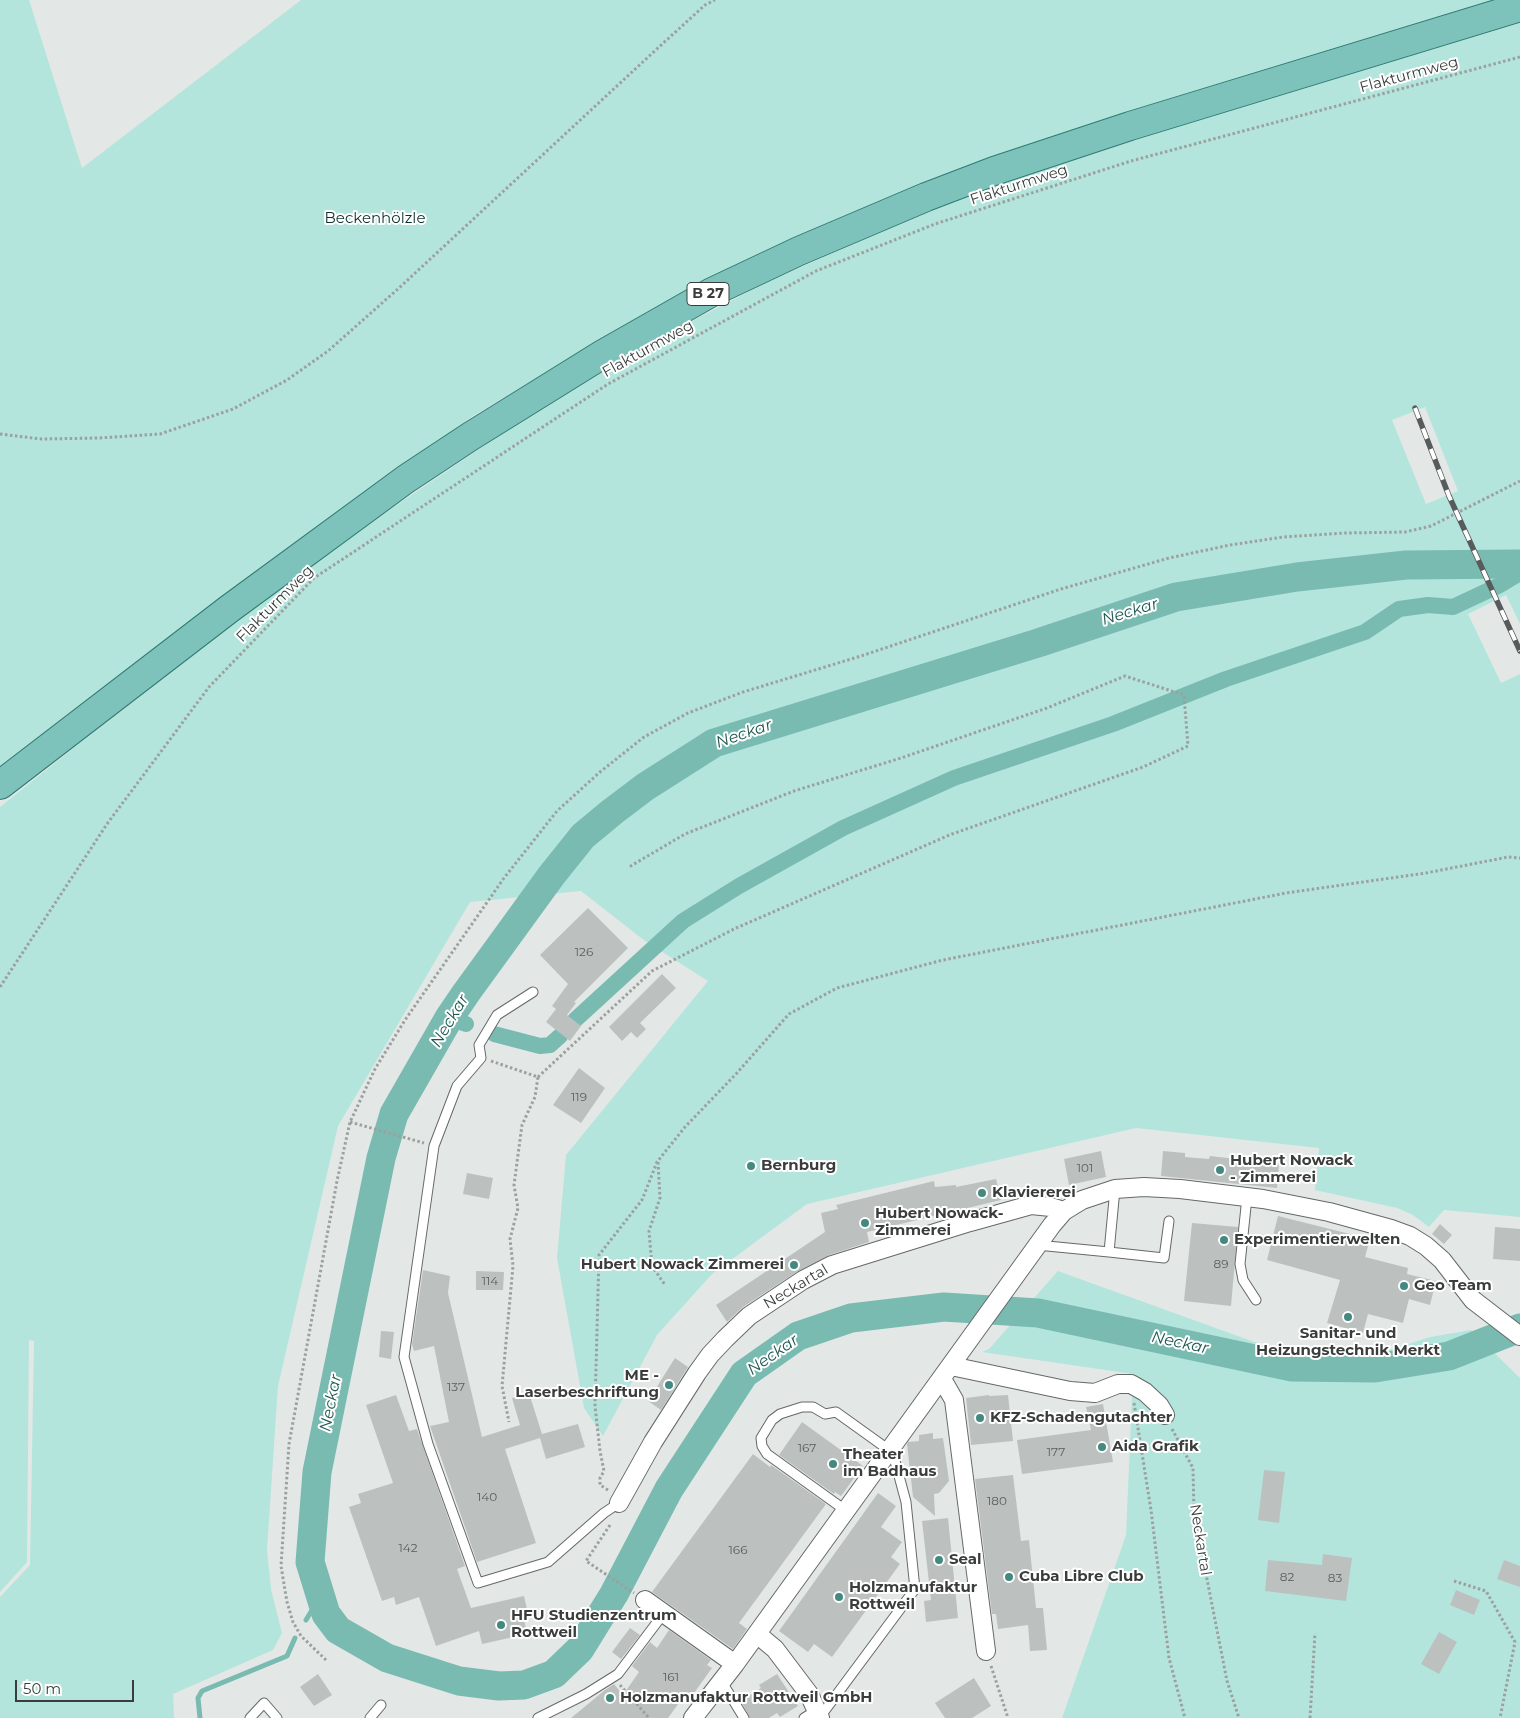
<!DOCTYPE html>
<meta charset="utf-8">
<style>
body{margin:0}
#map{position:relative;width:1520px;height:1718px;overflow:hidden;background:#e3e8e7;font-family:Montserrat,sans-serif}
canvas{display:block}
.scale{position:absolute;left:15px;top:1680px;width:119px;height:22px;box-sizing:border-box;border:2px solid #3b3d3d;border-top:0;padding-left:6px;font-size:15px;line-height:18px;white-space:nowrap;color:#3b3d3d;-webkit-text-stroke:4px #fff;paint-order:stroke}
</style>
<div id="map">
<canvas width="1520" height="1718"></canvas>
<div class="scale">50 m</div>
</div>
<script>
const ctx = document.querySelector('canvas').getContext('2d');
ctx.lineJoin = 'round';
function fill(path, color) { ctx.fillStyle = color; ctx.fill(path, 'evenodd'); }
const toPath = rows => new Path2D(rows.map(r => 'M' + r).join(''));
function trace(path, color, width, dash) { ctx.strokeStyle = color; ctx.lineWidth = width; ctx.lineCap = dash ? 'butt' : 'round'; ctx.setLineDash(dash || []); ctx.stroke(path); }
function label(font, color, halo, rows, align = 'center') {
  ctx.font = font + ' Montserrat,sans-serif'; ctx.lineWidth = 4; ctx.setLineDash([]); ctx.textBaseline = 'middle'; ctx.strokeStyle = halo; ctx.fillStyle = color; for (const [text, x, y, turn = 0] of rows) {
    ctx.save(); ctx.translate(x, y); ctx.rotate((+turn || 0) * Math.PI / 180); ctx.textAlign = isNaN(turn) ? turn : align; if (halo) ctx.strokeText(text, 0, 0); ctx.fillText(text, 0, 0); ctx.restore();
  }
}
const green = toPath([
 [0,0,29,0,82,168,301,0,1498,0,1005,152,811,231,657,306,473,416,125,671,0,770],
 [1520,21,1520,624,1506,595,1468,614,1501,683,1520,674,1520,1217,1444,1210,1429,1227,1413,1215,1397,1208,1315,1190,1319,1148,1136,1128,807,1204,712,1274,657,1335,603,1436,584,1408,557,1258,566,1155,708,981,645,941,581,891,470,902,338,1126,278,1386,267,1550,271,1589,282,1633,273,1650,173,1694,174,1718,0,1718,0,1597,30,1565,34,1341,29,1340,27,1562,0,1592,0,807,82,741,326,553,488,443,623,357,761,285,923,213,1080,156],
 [1425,407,1458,491,1426,504,1392,420],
 [1058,1271,1293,1356,1377,1354,1430,1337,1471,1330,1520,1378,1520,1718,1062,1718,1126,1535,1133,1374,982,1352,989,1349]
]);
const stream = toPath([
 [306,1620,320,1597],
 [200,1718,198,1698,202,1691,287,1656,295,1638]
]);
const canal = toPath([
 [449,1018,466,1024],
 [575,1020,683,921,739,886,843,828,954,778,1113,724,1226,679,1365,632,1399,609,1428,605,1453,607,1500,585,1520,573],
 [494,1034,540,1046,550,1045,560,1036]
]);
const river = toPath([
 [1520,564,1406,565,1297,577,1176,597,1038,643,714,743,645,787,612,812,583,836,551,876,466,993,449,1018,394,1114,381,1158,317,1472,310,1562,326,1614,338,1630,387,1658,459,1681,499,1686,524,1685,554,1674,580,1649,614,1594,669,1489,744,1374,798,1336,851,1318,944,1307,1038,1313,1292,1367,1375,1368,1449,1356,1520,1328]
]);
const building = toPath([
 [588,908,628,948,574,1002,576,1003,567,1015,581,1026,570,1041,546,1022,556,1009,552,1006,568,984,540,955],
 [662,974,676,988,640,1023,646,1029,637,1038,631,1032,622,1041,609,1027],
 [579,1068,605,1088,581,1123,553,1105],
 [1101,1151,1106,1177,1069,1185,1064,1159],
 [1163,1151,1185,1153,1185,1157,1209,1159,1210,1156,1279,1164,1277,1188,1161,1176],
 [467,1173,493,1178,489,1199,463,1194],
 [996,1179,1001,1200,867,1232,869,1242,829,1255,798,1271,743,1307,727,1322,716,1305,825,1232,821,1213,838,1209,836,1205,934,1181,935,1187,956,1185,956,1187],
 [1278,1216,1370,1239,1365,1257,1408,1268,1407,1274,1436,1281,1430,1305,1409,1299,1403,1323,1368,1314,1363,1333,1327,1323,1340,1280,1267,1260],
 [1192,1223,1238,1227,1231,1306,1184,1301],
 [1440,1224,1452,1235,1444,1244,1432,1234],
 [1495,1227,1520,1229,1520,1261,1493,1259],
 [423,1270,450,1276,448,1293,482,1437,520,1425,512,1398,529,1393,542,1434,578,1424,585,1447,546,1459,540,1438,505,1449,536,1543,477,1562,430,1426,449,1422,434,1346,414,1351,412,1344],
 [476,1271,504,1272,503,1290,476,1290],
 [381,1331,394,1332,391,1359,379,1357],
 [675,1358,688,1367,661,1410,648,1401],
 [396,1395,409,1431,417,1429,465,1566,457,1569,471,1608,524,1596,529,1618,524,1619,527,1634,482,1644,479,1631,436,1646,419,1597,396,1605,394,1597,382,1601,349,1507,361,1503,358,1494,393,1483,366,1405],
 [989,1395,989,1396,1008,1395,1013,1441,971,1445,966,1398],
 [1103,1404,1113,1462,1022,1474,1017,1440,1091,1430,1086,1407],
 [802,1422,863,1466,841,1496,835,1492,834,1494,779,1455],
 [933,1433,933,1439,943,1438,949,1481,939,1493,934,1494,935,1516,913,1497,907,1444,908,1442,919,1441,919,1435],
 [753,1454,770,1467,771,1465,826,1504,739,1623,747,1629,733,1649,652,1592],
 [1264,1470,1285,1472,1279,1523,1258,1520],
 [1013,1475,1021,1541,1029,1540,1036,1608,1043,1608,1047,1650,1030,1651,1028,1625,998,1629,996,1614,992,1614,975,1479],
 [878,1493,896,1506,881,1527,902,1542,891,1557,900,1564,832,1657,814,1644,808,1652,779,1631],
 [948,1518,958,1618,926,1622,924,1601,931,1600,922,1521],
 [1323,1554,1352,1558,1346,1601,1265,1591,1268,1560,1322,1565],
 [1504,1560,1520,1566,1520,1587,1497,1579],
 [1456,1590,1480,1600,1474,1615,1450,1605],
 [630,1628,640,1635,621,1659,612,1652],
 [669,1630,711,1660,707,1665,712,1668,689,1700,684,1696,668,1718,571,1718,605,1690,614,1684,623,1695,639,1672,632,1666,650,1642,657,1648],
 [1439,1632,1457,1642,1439,1674,1421,1664],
 [318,1674,332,1695,314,1706,300,1687],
 [777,1674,798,1706,780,1717,777,1713,769,1718,750,1718,741,1701,761,1688,759,1685],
 [974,1678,991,1706,972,1718,945,1718,935,1703]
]);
const path = toPath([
 [0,434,41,439,99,438,160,434,233,409,287,380,328,351,399,288,659,47,705,5,715,0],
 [0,987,107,824,209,687,314,578,608,384,816,271,935,224,1131,161,1520,57],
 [491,1061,538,1077,535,1097,522,1125,514,1185,518,1208,510,1239,513,1266,502,1386,509,1422],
 [538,1077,652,971,736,928,952,834,1143,767,1188,746,1184,695,1125,676,1047,708,901,758,794,791,685,834,629,867],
 [350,1122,424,1143],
 [658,1162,660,1198,649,1231,652,1266,665,1285],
 [1134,1403,1151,1510,1169,1658,1185,1718],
 [1172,1429,1193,1468,1194,1513,1227,1681,1239,1718],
 [608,1490,600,1485,600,1478,604,1471,600,1451,595,1406,599,1255,642,1200,657,1162,685,1127,736,1074,789,1014,837,988,943,960,1286,893,1426,873,1508,857,1520,858],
 [610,1525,586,1561,634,1593],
 [1454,1581,1486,1591,1515,1642,1500,1718],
 [326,1660,301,1636,293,1622,287,1602,281,1566,289,1444,337,1181,350,1122,375,1069,405,1020,504,878,557,811,600,772,644,737,688,713,743,692,861,656,1061,589,1169,558,1230,545,1283,537,1345,533,1405,532,1431,526,1520,481],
 [991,1666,1008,1718],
 [620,1685,649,1718],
 [1310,1718,1315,1633]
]);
const service = toPath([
 [533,992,497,1015,479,1045,481,1058,457,1086,434,1146,404,1357,428,1444,478,1583,548,1562,604,1513,619,1503],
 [1247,1197,1240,1264,1243,1280,1256,1300],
 [1037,1245,1109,1252,1115,1189],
 [1109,1252,1164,1258,1169,1221],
 [722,1682,744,1718],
 [820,1717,915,1589,906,1502,895,1461,889,1450,836,1412,825,1414,813,1407,802,1407,780,1414,772,1420,761,1438,762,1446,767,1454,845,1510],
 [250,1718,264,1703,277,1718],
 [370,1718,381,1705],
 [538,1718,586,1694,618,1674,664,1613],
 [804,1718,817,1710]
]);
const minor = toPath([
 [951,1366,1070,1391,1095,1393,1118,1384,1131,1384,1145,1392,1159,1405,1165,1415],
 [942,1379,954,1400,986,1651],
 [619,1503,653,1442,697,1373,710,1355,725,1339,749,1316,803,1280,832,1265,970,1222,1031,1205,1051,1207,1064,1211],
 [645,1600,735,1664],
 [757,1634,775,1649,809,1694,820,1718],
 [693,1718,735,1664,1052,1225,1064,1211,1082,1200,1115,1189,1144,1187,1180,1189,1263,1199,1329,1212,1391,1229,1410,1236,1426,1246,1442,1260,1473,1300,1520,1336]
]);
const primary = toPath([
 [0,785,229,609,406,479,471,436,603,354,712,292,799,251,926,197,994,171,1130,126,1520,7]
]);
const rail = toPath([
 [1415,408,1449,496,1520,651]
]);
const markers = [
 [751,1166,5,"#43897f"],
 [1220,1170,5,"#43897f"],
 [982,1193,5,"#43897f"],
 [865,1223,5,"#43897f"],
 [1224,1240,5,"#43897f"],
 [794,1265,5,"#43897f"],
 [1404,1286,5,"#43897f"],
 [1348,1317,5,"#43897f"],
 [669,1385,5,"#43897f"],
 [980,1418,5,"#43897f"],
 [1102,1447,5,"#43897f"],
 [833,1464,5,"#43897f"],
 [939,1560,5,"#43897f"],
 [1009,1577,5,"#43897f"],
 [839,1597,5,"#43897f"],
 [501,1625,5,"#43897f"],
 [610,1698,5,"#43897f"]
];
const numberNames = [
 ["126",584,952],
 ["119",579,1097],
 ["101",1085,1168],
 ["89",1221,1264],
 ["114",490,1281],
 ["137",456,1387],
 ["167",807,1448],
 ["177",1056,1452],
 ["140",487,1497],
 ["180",997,1501],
 ["142",408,1548],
 ["166",738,1550],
 ["82",1287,1577],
 ["83",1335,1578],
 ["161",671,1677]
];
const shields = [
 [708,294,42]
];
const shieldNames = [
 ["B 27",708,294]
];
const streetNames = [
 ["Flakturmweg",1409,75,-15],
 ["Flakturmweg",1019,185,-18],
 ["Flakturmweg",648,349,-29],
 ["Flakturmweg",275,604,-45],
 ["Neckartal",796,1287,-31],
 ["Neckartal",1200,1540,81]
];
const parkNames = [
 ["Beckenhölzle",375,219]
];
const poiNames = [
 ["Hubert Nowack",1230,1161],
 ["- Zimmerei",1230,1178],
 ["Bernburg",761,1166],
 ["Klaviererei",992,1193],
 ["Hubert Nowack-",875,1214],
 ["Zimmerei",875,1231],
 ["Experimentierwelten",1234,1240],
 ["Hubert Nowack Zimmerei",784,1265,"right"],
 ["Geo Team",1414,1286],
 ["Sanitar- und",1348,1334,"center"],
 ["Heizungstechnik Merkt",1348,1351,"center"],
 ["ME -",659,1376,"right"],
 ["Laserbeschriftung",659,1393,"right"],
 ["KFZ-Schadengutachter",990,1418],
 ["Aida Grafik",1112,1447],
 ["Theater",843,1455],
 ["im Badhaus",843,1472],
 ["Seal",949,1560],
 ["Cuba Libre Club",1019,1577],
 ["Holzmanufaktur",849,1588],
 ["Rottweil",849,1605],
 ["HFU Studienzentrum",511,1616],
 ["Rottweil",511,1633],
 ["Holzmanufaktur Rottweil GmbH",620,1698]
];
const waterNames = [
 ["Neckar",1130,612,-17],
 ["Neckar",744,734,-19],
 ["Neckar",450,1021,-59],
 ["Neckar",1180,1343,12],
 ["Neckar",773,1355,-35],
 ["Neckar",331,1403,-79]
];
fill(green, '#b3e5dc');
trace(stream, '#79bbb1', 5);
trace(canal, '#79bbb1', 16);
trace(river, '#79bbb1', 29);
fill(building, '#bcc1c0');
trace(service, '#646968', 11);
trace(minor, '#646968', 20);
trace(primary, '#2f7a72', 30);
trace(path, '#9ca09f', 3, [2.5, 2.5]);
trace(service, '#fff', 9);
trace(minor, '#fff', 18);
trace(primary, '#7ec3bb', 28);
trace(rail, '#585b5b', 5.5);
trace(rail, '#fff', 4, [11]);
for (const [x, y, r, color] of markers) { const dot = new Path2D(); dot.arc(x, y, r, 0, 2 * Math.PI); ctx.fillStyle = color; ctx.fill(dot); trace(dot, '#fff', 2); }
label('12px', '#5b5e5e', null, numberNames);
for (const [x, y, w] of shields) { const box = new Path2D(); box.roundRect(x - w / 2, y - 11.5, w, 23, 4); ctx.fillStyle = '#fff'; ctx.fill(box); trace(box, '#3b3d3d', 1); }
label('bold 14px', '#3b3d3d', null, shieldNames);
label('15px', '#3b3d3d', '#fff', streetNames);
label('15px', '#0e302c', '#fff', parkNames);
label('bold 15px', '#3b3d3d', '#fff', poiNames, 'left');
label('italic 16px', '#215952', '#fff', waterNames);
</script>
